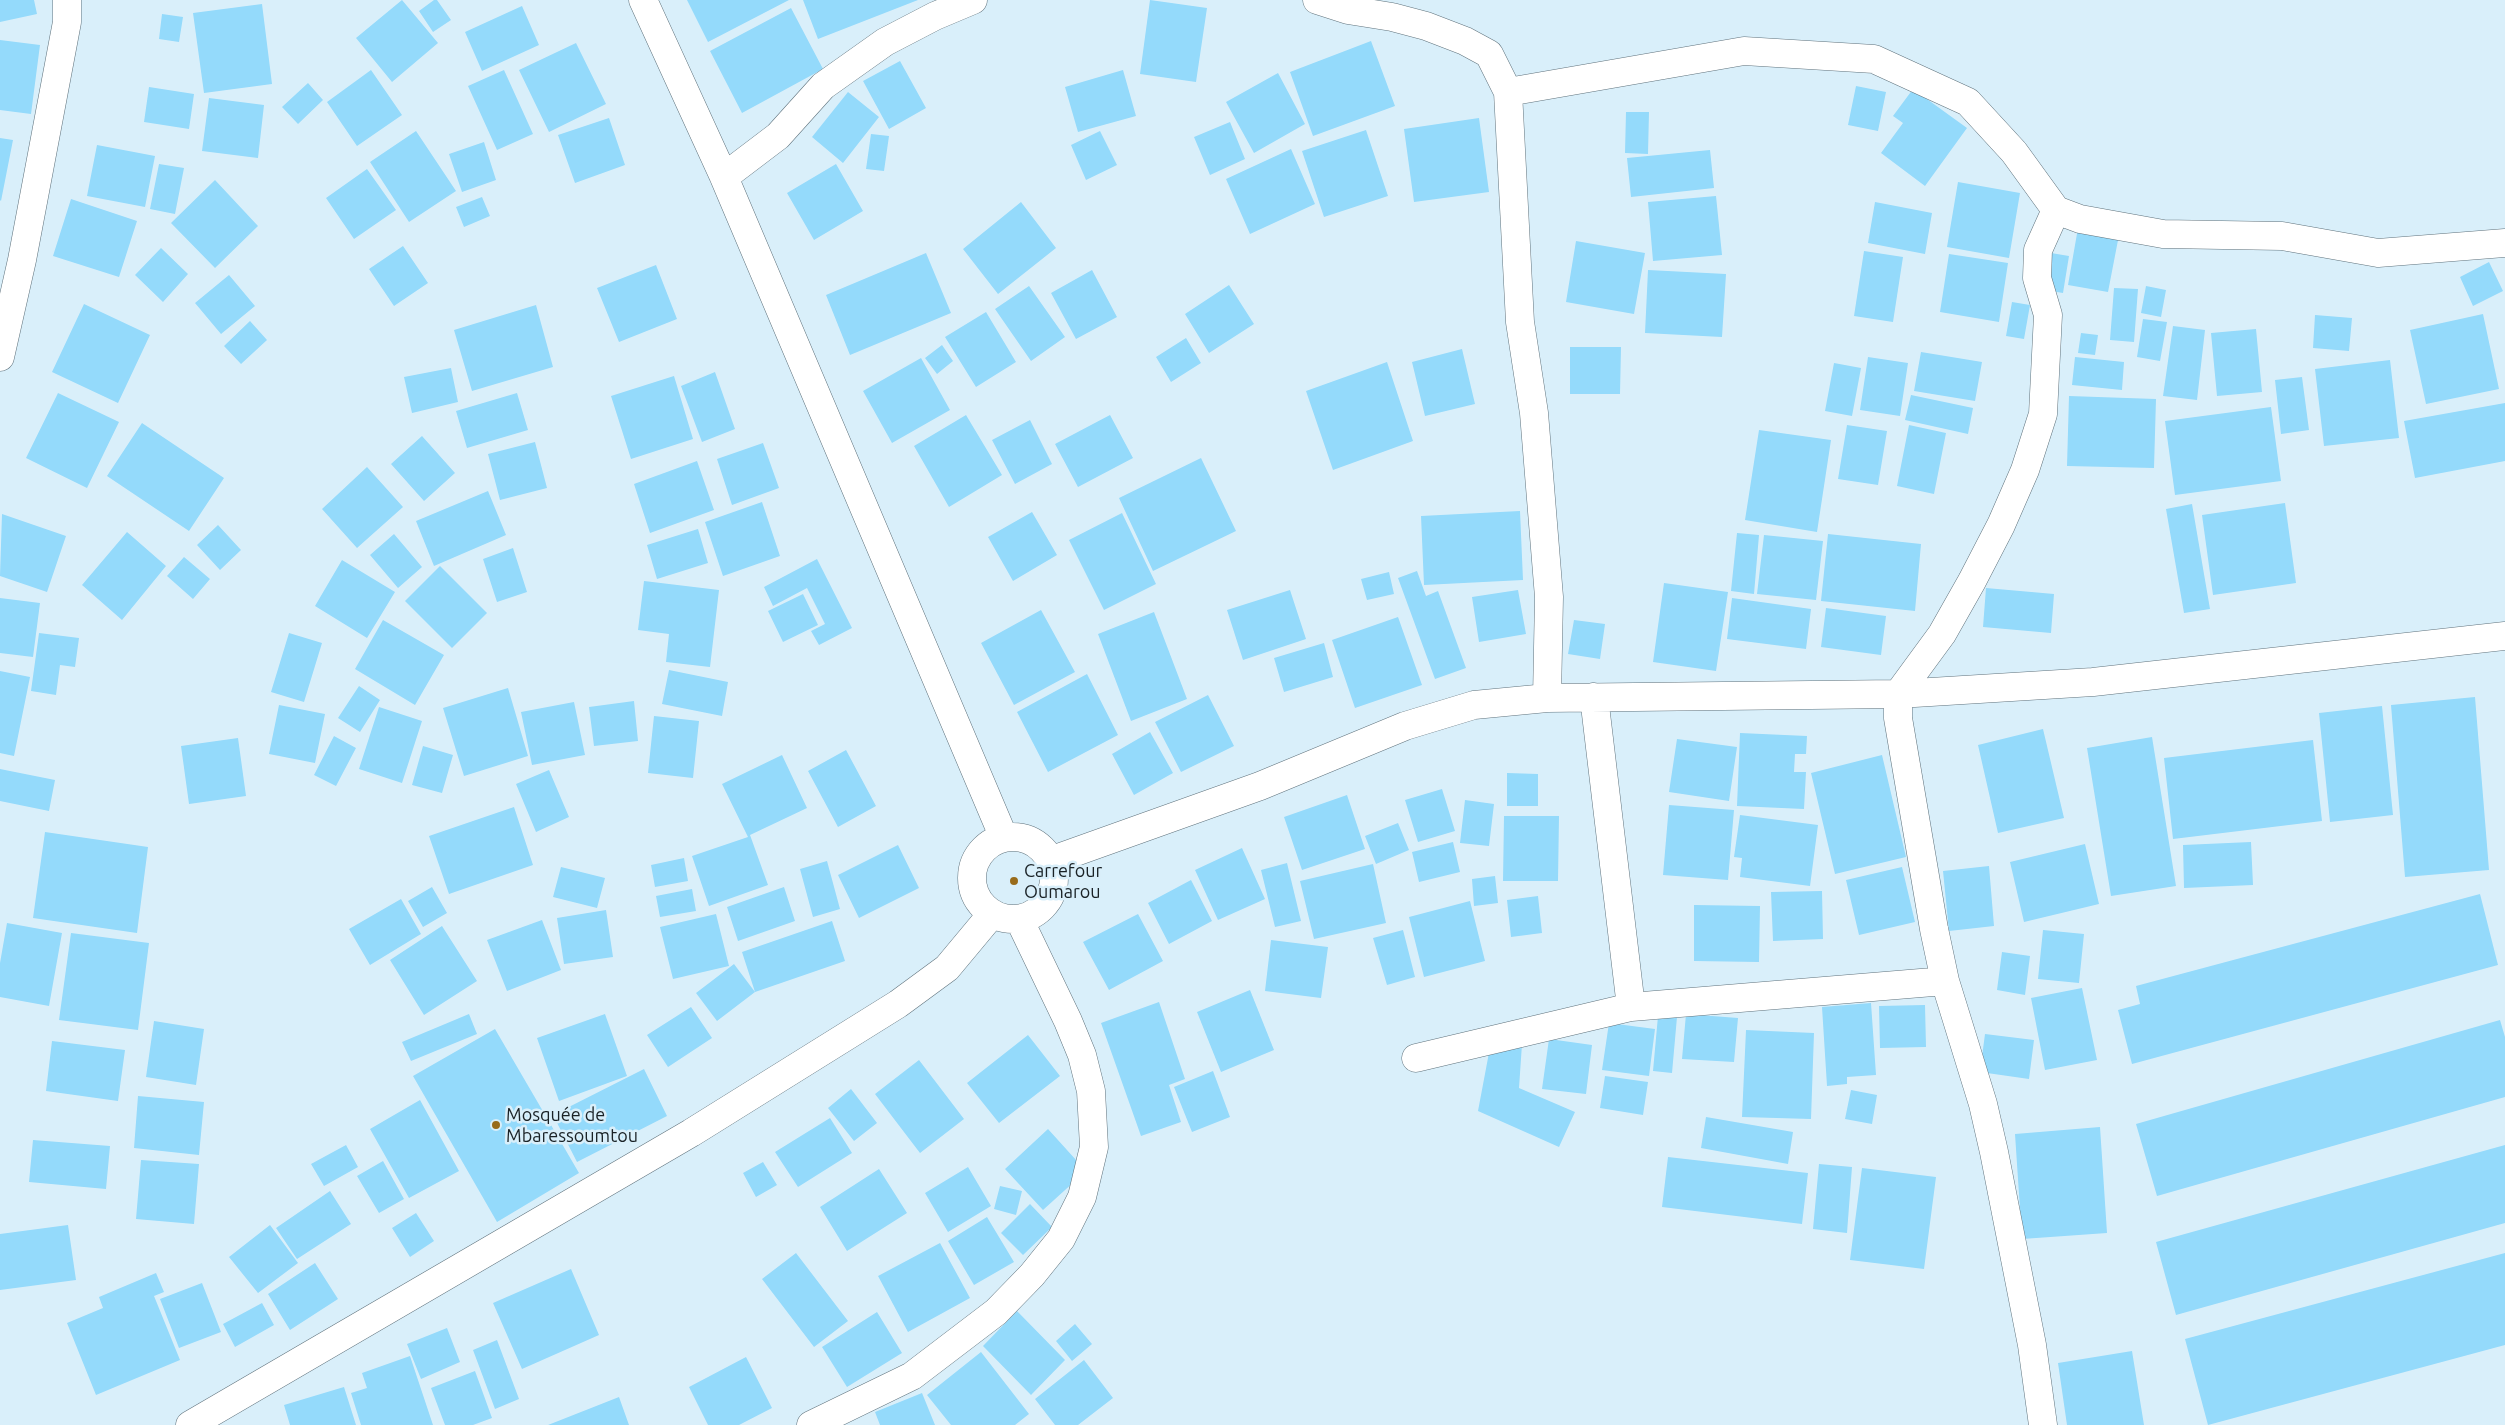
<!DOCTYPE html>
<meta charset="utf-8">
<style>
body{margin:0}
canvas{display:block;background:#d9effa}
</style>
<canvas width="2505" height="1425"></canvas>
<script>
const ctx = document.querySelector('canvas').getContext('2d');
ctx.lineJoin = 'round';
function fill(path, color) { ctx.fillStyle = color; ctx.fill(path, 'evenodd'); }
const toPath = rows => new Path2D(rows.map(r => 'M' + r).join(''));
function trace(path, color, width, dash) { ctx.strokeStyle = color; ctx.lineWidth = width; ctx.lineCap = dash ? 'butt' : 'round'; ctx.setLineDash(dash || []); ctx.stroke(path); }
function label(font, color, halo, rows, align = 'center') {
  ctx.font = font + ' Ubuntu,sans-serif'; ctx.lineWidth = 5; ctx.setLineDash([]); ctx.textBaseline = 'middle'; ctx.strokeStyle = halo; ctx.fillStyle = color; for (const [text, x, y, turn = 0] of rows) {
    ctx.save(); ctx.translate(x, y); ctx.rotate((+turn || 0) * Math.PI / 180); ctx.textAlign = isNaN(turn) ? turn : align; if (halo) ctx.strokeText(text, 0, 0); ctx.fillText(text, 0, 0); ctx.restore();
  }
}
const building = toPath([
 [0,0,34,0,37,14,0,22],
 [402,0,438,43,392,82,356,38],
 [434,0,437,0,451,20,433,32,419,11],
 [687,0,789,0,708,42],
 [803,0,918,0,818,39],
 [1150,0,1207,8,1196,82,1140,74],
 [262,4,272,84,204,93,193,13],
 [522,6,539,45,482,71,465,32],
 [791,8,823,69,742,113,710,51],
 [162,14,183,17,179,42,159,39],
 [0,40,40,45,31,114,0,110],
 [1371,41,1395,106,1313,136,1290,72],
 [576,43,606,104,549,132,519,70],
 [900,61,926,108,889,129,863,81],
 [371,70,402,115,357,146,327,102],
 [504,70,533,134,497,150,468,86],
 [1123,70,1136,116,1078,132,1065,87],
 [1278,73,1305,124,1254,153,1226,102],
 [308,83,323,100,298,124,282,107],
 [1856,86,1886,92,1878,131,1848,125],
 [149,87,194,94,189,129,144,122],
 [1913,89,1967,128,1925,186,1881,153,1903,123,1893,116],
 [848,92,879,117,843,163,812,137],
 [209,98,264,105,258,158,202,151],
 [1626,112,1649,112,1648,154,1625,153],
 [609,118,625,165,575,183,558,135],
 [1479,118,1489,192,1414,202,1404,129],
 [1230,122,1245,159,1210,175,1194,137],
 [1366,130,1388,196,1324,217,1302,151],
 [416,131,456,191,409,222,370,162],
 [1100,131,1117,165,1086,180,1071,145],
 [871,134,889,136,884,171,866,169],
 [0,138,13,140,1,201,0,200],
 [484,142,496,180,462,192,449,154],
 [97,145,155,156,145,207,87,196],
 [1291,149,1315,204,1250,234,1226,179],
 [1710,150,1714,188,1631,197,1627,158],
 [159,164,184,168,175,214,150,209],
 [836,164,863,211,814,240,787,193],
 [367,169,396,210,354,239,326,198],
 [215,180,258,226,215,268,171,223],
 [1958,182,2020,193,2009,258,1947,247],
 [1716,196,1722,255,1653,261,1648,202],
 [482,197,490,216,464,227,456,207],
 [71,199,137,221,119,277,53,256],
 [1021,202,1056,248,998,294,963,249],
 [1875,202,1932,213,1925,254,1868,243],
 [2078,228,2119,235,2108,292,2068,285],
 [1576,241,1645,253,1634,314,1566,302],
 [403,246,428,283,394,306,369,269],
 [161,248,188,274,163,302,135,275],
 [1864,251,1903,257,1893,322,1854,316],
 [926,253,951,313,850,355,826,295],
 [2051,253,2069,256,2063,293,2045,290],
 [1949,254,2008,263,1999,322,1940,312],
 [2489,262,2503,291,2473,306,2460,277],
 [656,265,677,319,619,342,597,288],
 [1092,270,1117,317,1076,339,1051,293],
 [1648,270,1726,274,1722,337,1645,333],
 [229,275,255,306,221,334,195,303],
 [1229,285,1254,324,1209,353,1185,314],
 [1029,286,1065,337,1031,361,995,309],
 [2146,286,2166,290,2161,317,2141,313],
 [2114,288,2138,289,2134,342,2110,340],
 [2012,302,2030,305,2024,339,2006,336],
 [84,304,150,335,118,403,52,372],
 [536,305,553,367,472,391,454,330],
 [986,312,1016,362,976,387,945,337],
 [2483,314,2499,389,2426,404,2410,330],
 [2315,315,2352,318,2349,351,2313,348],
 [2143,319,2167,322,2160,361,2137,357],
 [250,321,267,340,241,364,224,346],
 [2173,326,2205,330,2197,400,2163,396],
 [2256,329,2262,392,2217,396,2211,333],
 [2081,333,2098,335,2095,355,2078,353],
 [1186,338,1201,363,1171,382,1156,357],
 [942,345,953,361,937,374,925,358],
 [1570,347,1621,347,1620,394,1570,394],
 [1462,349,1475,404,1425,416,1412,362],
 [1921,352,1982,362,1975,401,1914,391],
 [1868,357,1908,363,1900,416,1860,410],
 [2075,357,2124,362,2122,390,2072,385],
 [921,358,950,410,892,443,863,391],
 [2390,360,2399,438,2324,446,2315,369],
 [1387,362,1413,441,1333,470,1306,391],
 [1834,363,1861,368,1852,416,1825,411],
 [451,368,458,402,412,413,404,377],
 [715,372,735,429,702,442,681,386],
 [674,376,693,439,631,459,611,396],
 [2302,377,2309,430,2281,434,2275,380],
 [58,393,119,422,87,488,26,458],
 [517,393,528,430,467,448,456,411],
 [1911,395,1973,408,1968,434,1905,420],
 [2069,396,2156,399,2154,468,2067,466],
 [2505,403,2505,461,2415,478,2404,421],
 [2271,407,2281,481,2175,495,2165,421],
 [966,415,1002,475,949,507,914,446],
 [1110,415,1133,458,1078,487,1055,444],
 [1030,420,1052,464,1015,484,992,440],
 [142,423,224,478,189,531,107,476],
 [1847,425,1887,431,1878,485,1838,479],
 [1909,425,1946,433,1934,494,1897,486],
 [1759,430,1831,440,1817,532,1745,520],
 [422,436,455,473,424,501,391,464],
 [535,442,547,488,500,500,488,454],
 [763,443,779,488,732,505,717,459],
 [1201,458,1236,531,1153,571,1119,498],
 [697,461,714,510,650,533,634,484],
 [367,467,403,507,357,548,322,509],
 [488,491,506,535,434,566,416,521],
 [762,502,780,556,723,576,705,522],
 [2285,503,2296,583,2213,595,2202,515],
 [2192,504,2210,609,2184,613,2166,509],
 [1520,511,1523,580,1424,585,1421,516],
 [1032,512,1057,555,1013,581,988,537],
 [1122,513,1156,584,1104,610,1069,540],
 [2,514,66,536,47,592,0,576],
 [218,525,241,550,220,570,197,545],
 [698,529,708,563,657,579,647,545],
 [127,532,166,566,122,620,82,585],
 [1737,533,1759,535,1754,594,1731,591],
 [394,534,422,567,398,588,370,555],
 [1828,534,1921,544,1915,611,1821,601],
 [1764,535,1823,541,1816,600,1757,594],
 [513,548,527,592,497,602,483,559],
 [184,557,210,579,193,599,167,576],
 [817,559,852,628,819,645,811,631,825,624,807,588,773,606,764,587],
 [342,560,395,592,367,638,315,606],
 [440,566,487,613,452,648,405,601],
 [1417,571,1426,596,1438,591,1466,668,1435,679,1398,578],
 [1389,572,1394,594,1367,600,1361,579],
 [644,581,719,590,710,667,666,662,669,634,638,630],
 [1664,583,1728,592,1716,671,1653,662],
 [1986,588,2054,594,2051,633,1983,627],
 [1290,590,1306,639,1243,660,1227,610],
 [1518,590,1526,634,1479,642,1472,597],
 [803,594,818,625,783,642,768,611],
 [0,598,40,603,33,657,0,653],
 [1732,598,1811,609,1806,649,1727,639],
 [1826,608,1886,616,1881,655,1821,647],
 [1041,610,1075,672,1014,705,981,643],
 [1154,612,1187,699,1131,721,1098,634],
 [1398,617,1422,685,1355,708,1332,640],
 [383,620,444,655,415,705,355,669],
 [1574,620,1605,624,1600,659,1568,654],
 [39,633,79,638,75,667,60,665,56,695,31,691],
 [289,633,322,643,304,702,271,692],
 [1324,643,1333,677,1284,692,1274,658],
 [669,670,728,682,722,716,662,704],
 [0,671,30,677,14,756,0,753],
 [1087,674,1118,735,1048,772,1017,712],
 [359,686,380,700,360,732,338,718],
 [508,688,528,756,464,776,443,708],
 [1208,695,1234,746,1181,772,1155,722],
 [2475,697,2489,870,2405,877,2391,705],
 [634,701,638,741,594,746,589,707],
 [574,702,585,755,532,765,521,712],
 [279,705,325,714,315,763,269,754],
 [2382,706,2393,815,2330,822,2319,713],
 [379,707,422,721,402,783,359,769],
 [654,716,699,721,693,778,648,773],
 [2043,729,2064,818,1998,833,1978,745],
 [1150,732,1173,773,1134,795,1112,754],
 [1740,733,1807,736,1806,754,1795,754,1794,772,1806,772,1804,809,1737,806],
 [334,736,356,748,336,786,314,775],
 [2152,737,2176,886,2111,896,2087,748],
 [238,738,246,796,189,804,181,746],
 [1677,739,1737,747,1729,801,1669,792],
 [2313,740,2322,821,2173,839,2164,758],
 [423,746,453,755,442,793,412,785],
 [846,750,876,806,838,827,808,771],
 [782,755,807,808,750,835,768,885,709,906,692,856,748,837,722,784],
 [1882,755,1906,857,1835,874,1811,773],
 [0,769,55,780,49,811,0,801],
 [549,770,569,817,536,832,516,784],
 [1507,773,1538,774,1538,806,1507,806],
 [1442,789,1455,831,1418,842,1405,800],
 [1347,795,1365,849,1302,870,1284,817],
 [1465,800,1494,804,1489,846,1460,843],
 [1669,805,1734,810,1728,880,1663,875],
 [514,807,533,865,449,894,429,836],
 [1740,815,1818,825,1810,886,1740,877,1742,858,1734,857],
 [1504,816,1559,816,1558,881,1503,881],
 [1398,823,1409,850,1376,864,1365,836],
 [45,832,148,847,137,933,33,918],
 [1453,842,1460,872,1419,882,1412,852],
 [2251,842,2253,885,2184,888,2183,845],
 [2085,844,2099,904,2024,922,2010,862],
 [898,845,919,888,859,918,838,875],
 [1242,848,1265,899,1218,920,1195,870],
 [684,858,688,881,655,887,651,865],
 [827,861,840,909,813,917,800,869],
 [1287,863,1301,921,1275,927,1261,870],
 [1373,864,1386,923,1314,939,1300,881],
 [1989,866,1994,926,1949,931,1943,871],
 [561,867,605,878,597,908,553,897],
 [1902,867,1915,922,1859,935,1846,880],
 [1495,876,1498,903,1474,906,1472,879],
 [1191,880,1212,921,1169,944,1148,903],
 [432,887,447,913,423,927,408,901],
 [784,887,795,921,738,941,727,907],
 [692,889,696,911,660,917,656,896],
 [1822,891,1823,939,1773,941,1771,892],
 [2480,894,2498,965,2132,1064,2118,1010,2140,1004,2136,986],
 [1538,896,1542,933,1511,937,1507,900],
 [401,899,421,934,370,965,349,929],
 [1470,901,1485,961,1424,977,1409,917],
 [1694,905,1760,906,1759,962,1694,961],
 [606,910,613,957,564,964,557,918],
 [716,914,729,966,673,979,660,927],
 [1138,914,1163,961,1109,990,1083,942],
 [542,920,561,970,507,991,487,940],
 [832,921,845,961,755,992,742,952],
 [7,923,62,933,49,1006,0,997,0,963],
 [442,926,477,981,424,1015,390,960],
 [1403,930,1415,977,1387,985,1373,938],
 [2043,930,2084,934,2079,983,2038,979],
 [71,933,149,943,138,1030,59,1020],
 [1271,940,1328,947,1321,998,1265,991],
 [2002,952,2030,956,2025,995,1997,990],
 [734,964,755,992,717,1021,696,993],
 [2082,988,2097,1060,2045,1070,2031,998],
 [1250,990,1274,1050,1221,1072,1197,1012],
 [1159,1002,1185,1079,1169,1085,1181,1122,1141,1136,1101,1023],
 [1871,1003,1876,1075,1847,1077,1847,1084,1827,1086,1822,1007],
 [1925,1005,1926,1047,1880,1048,1879,1006],
 [691,1007,712,1038,668,1067,647,1035],
 [469,1014,477,1034,411,1061,402,1042],
 [605,1014,627,1076,559,1101,537,1038],
 [1686,1014,1738,1018,1734,1062,1682,1059],
 [1658,1016,1677,1017,1672,1073,1653,1071],
 [2500,1020,2505,1037,2505,1097,2157,1196,2136,1124],
 [154,1021,204,1029,196,1085,146,1077],
 [1609,1023,1655,1029,1649,1076,1602,1070],
 [495,1029,579,1173,497,1222,413,1076],
 [1746,1030,1814,1033,1811,1119,1742,1117],
 [1985,1034,2034,1040,2029,1079,1980,1072],
 [1028,1035,1060,1076,999,1123,967,1083],
 [1549,1039,1592,1045,1586,1094,1542,1089],
 [52,1041,125,1050,118,1101,46,1091],
 [1491,1042,1522,1044,1519,1088,1575,1112,1559,1147,1478,1111],
 [919,1060,964,1119,920,1153,875,1094],
 [644,1069,667,1116,577,1162,553,1115],
 [1213,1071,1230,1117,1192,1132,1174,1087],
 [1605,1076,1648,1082,1643,1115,1600,1108],
 [851,1089,877,1123,854,1141,828,1108],
 [1851,1090,1877,1095,1872,1124,1845,1119],
 [138,1096,204,1102,199,1155,134,1148],
 [420,1100,459,1171,409,1198,370,1129],
 [1706,1117,1793,1132,1788,1164,1701,1148],
 [830,1118,852,1153,798,1187,775,1152],
 [2100,1127,2107,1233,2022,1239,2015,1134],
 [1048,1129,1086,1171,1043,1210,1005,1169],
 [33,1140,110,1146,106,1189,29,1182],
 [346,1145,358,1167,324,1186,311,1164],
 [2505,1145,2505,1223,2176,1315,2156,1242],
 [1668,1157,1808,1173,1802,1224,1662,1207],
 [141,1160,199,1164,194,1224,136,1219],
 [383,1161,404,1199,379,1213,357,1176],
 [763,1162,777,1185,756,1197,743,1173],
 [1819,1164,1852,1167,1847,1233,1813,1229],
 [968,1167,991,1206,948,1232,925,1193],
 [1862,1168,1936,1177,1924,1269,1850,1260],
 [879,1169,907,1213,847,1251,820,1207],
 [1000,1186,1022,1191,1016,1215,994,1209],
 [330,1191,351,1224,297,1259,276,1228],
 [1030,1204,1052,1227,1023,1255,1001,1233],
 [416,1213,434,1241,410,1257,392,1228],
 [987,1217,1014,1262,974,1285,948,1241],
 [68,1225,76,1280,0,1290,0,1234],
 [270,1225,298,1263,258,1293,229,1257],
 [940,1243,970,1298,908,1332,878,1276],
 [796,1253,848,1321,814,1347,762,1279],
 [2505,1253,2505,1345,2208,1425,2185,1339],
 [315,1263,338,1299,290,1330,268,1294],
 [571,1269,599,1335,522,1369,493,1303],
 [156,1273,164,1292,154,1296,180,1360,96,1395,67,1323,103,1308,99,1297],
 [202,1283,221,1332,179,1348,160,1299],
 [262,1303,274,1325,235,1347,223,1324],
 [1017,1311,1065,1360,1031,1395,983,1346],
 [877,1312,902,1353,847,1387,822,1347],
 [1075,1324,1092,1344,1072,1361,1056,1341],
 [447,1328,460,1362,421,1379,407,1344],
 [497,1340,519,1399,495,1409,473,1350],
 [2132,1351,2144,1425,2067,1425,2058,1363],
 [981,1352,1029,1414,1015,1425,951,1425,927,1395],
 [410,1356,433,1425,361,1425,351,1393,367,1388,362,1373],
 [746,1357,772,1408,739,1425,708,1425,689,1387],
 [1084,1360,1113,1398,1078,1425,1055,1425,1035,1399],
 [475,1371,492,1418,473,1425,445,1425,431,1388],
 [344,1387,356,1425,290,1425,284,1405],
 [922,1393,935,1425,880,1425,875,1412],
 [619,1397,629,1425,548,1425]
]);
const street = toPath([
 [643,0,724,177,1004,838],
 [1317,0,1348,10,1392,17,1426,26,1465,41,1489,54,1508,92,1520,322,1534,413,1549,597,1547,698],
 [1508,92,1744,51,1874,59,1968,102,2014,152,2056,210,2080,219,2163,234,2282,236,2378,253,2505,243],
 [724,177,778,136,823,86,885,42,935,16,973,0],
 [0,357,22,260,67,22,67,0],
 [1594,697,1631,1007],
 '972 878a41 41 0 1 1 82 0a41 41 0 1 1-82 0Z',
 [1050,861,1260,786,1405,726,1474,705,1547,698,1898,694,2093,682,2505,636],
 [1416,1058,1631,1007,1945,981],
 [190,1425,691,1133,898,1004,947,968,992,914],
 [811,1425,912,1376,996,1312,1032,1275,1061,1239,1082,1197,1094,1147,1091,1091,1082,1055,1068,1021,1019,919],
 [2043,1425,2032,1345,1994,1152,1983,1104,1945,981,1934,929,1898,718,1898,694,1942,634,1972,581,2001,525,2025,470,2043,414,2048,315,2037,278,2038,250,2056,210]
]);
const markers = [
 [1014,881,5,"#986b1a"],
 [496,1125,5,"#986b1a"]
];
const poiNames = [
 ["Carrefour",1024,871],
 ["Oumarou",1024,892],
 ["Mosquée de",506,1115],
 ["Mbaressoumtou",506,1136]
];
fill(building, '#94dafb');
trace(street, '#60737d', 29);
trace(street, '#fff', 28);
for (const [x, y, r, color] of markers) { const dot = new Path2D(); dot.arc(x, y, r, 0, 2 * Math.PI); ctx.fillStyle = color; ctx.fill(dot); trace(dot, '#d9effa', 2); }
label('18px', '#1a2226', '#d9effa', poiNames, 'left');
</script>
